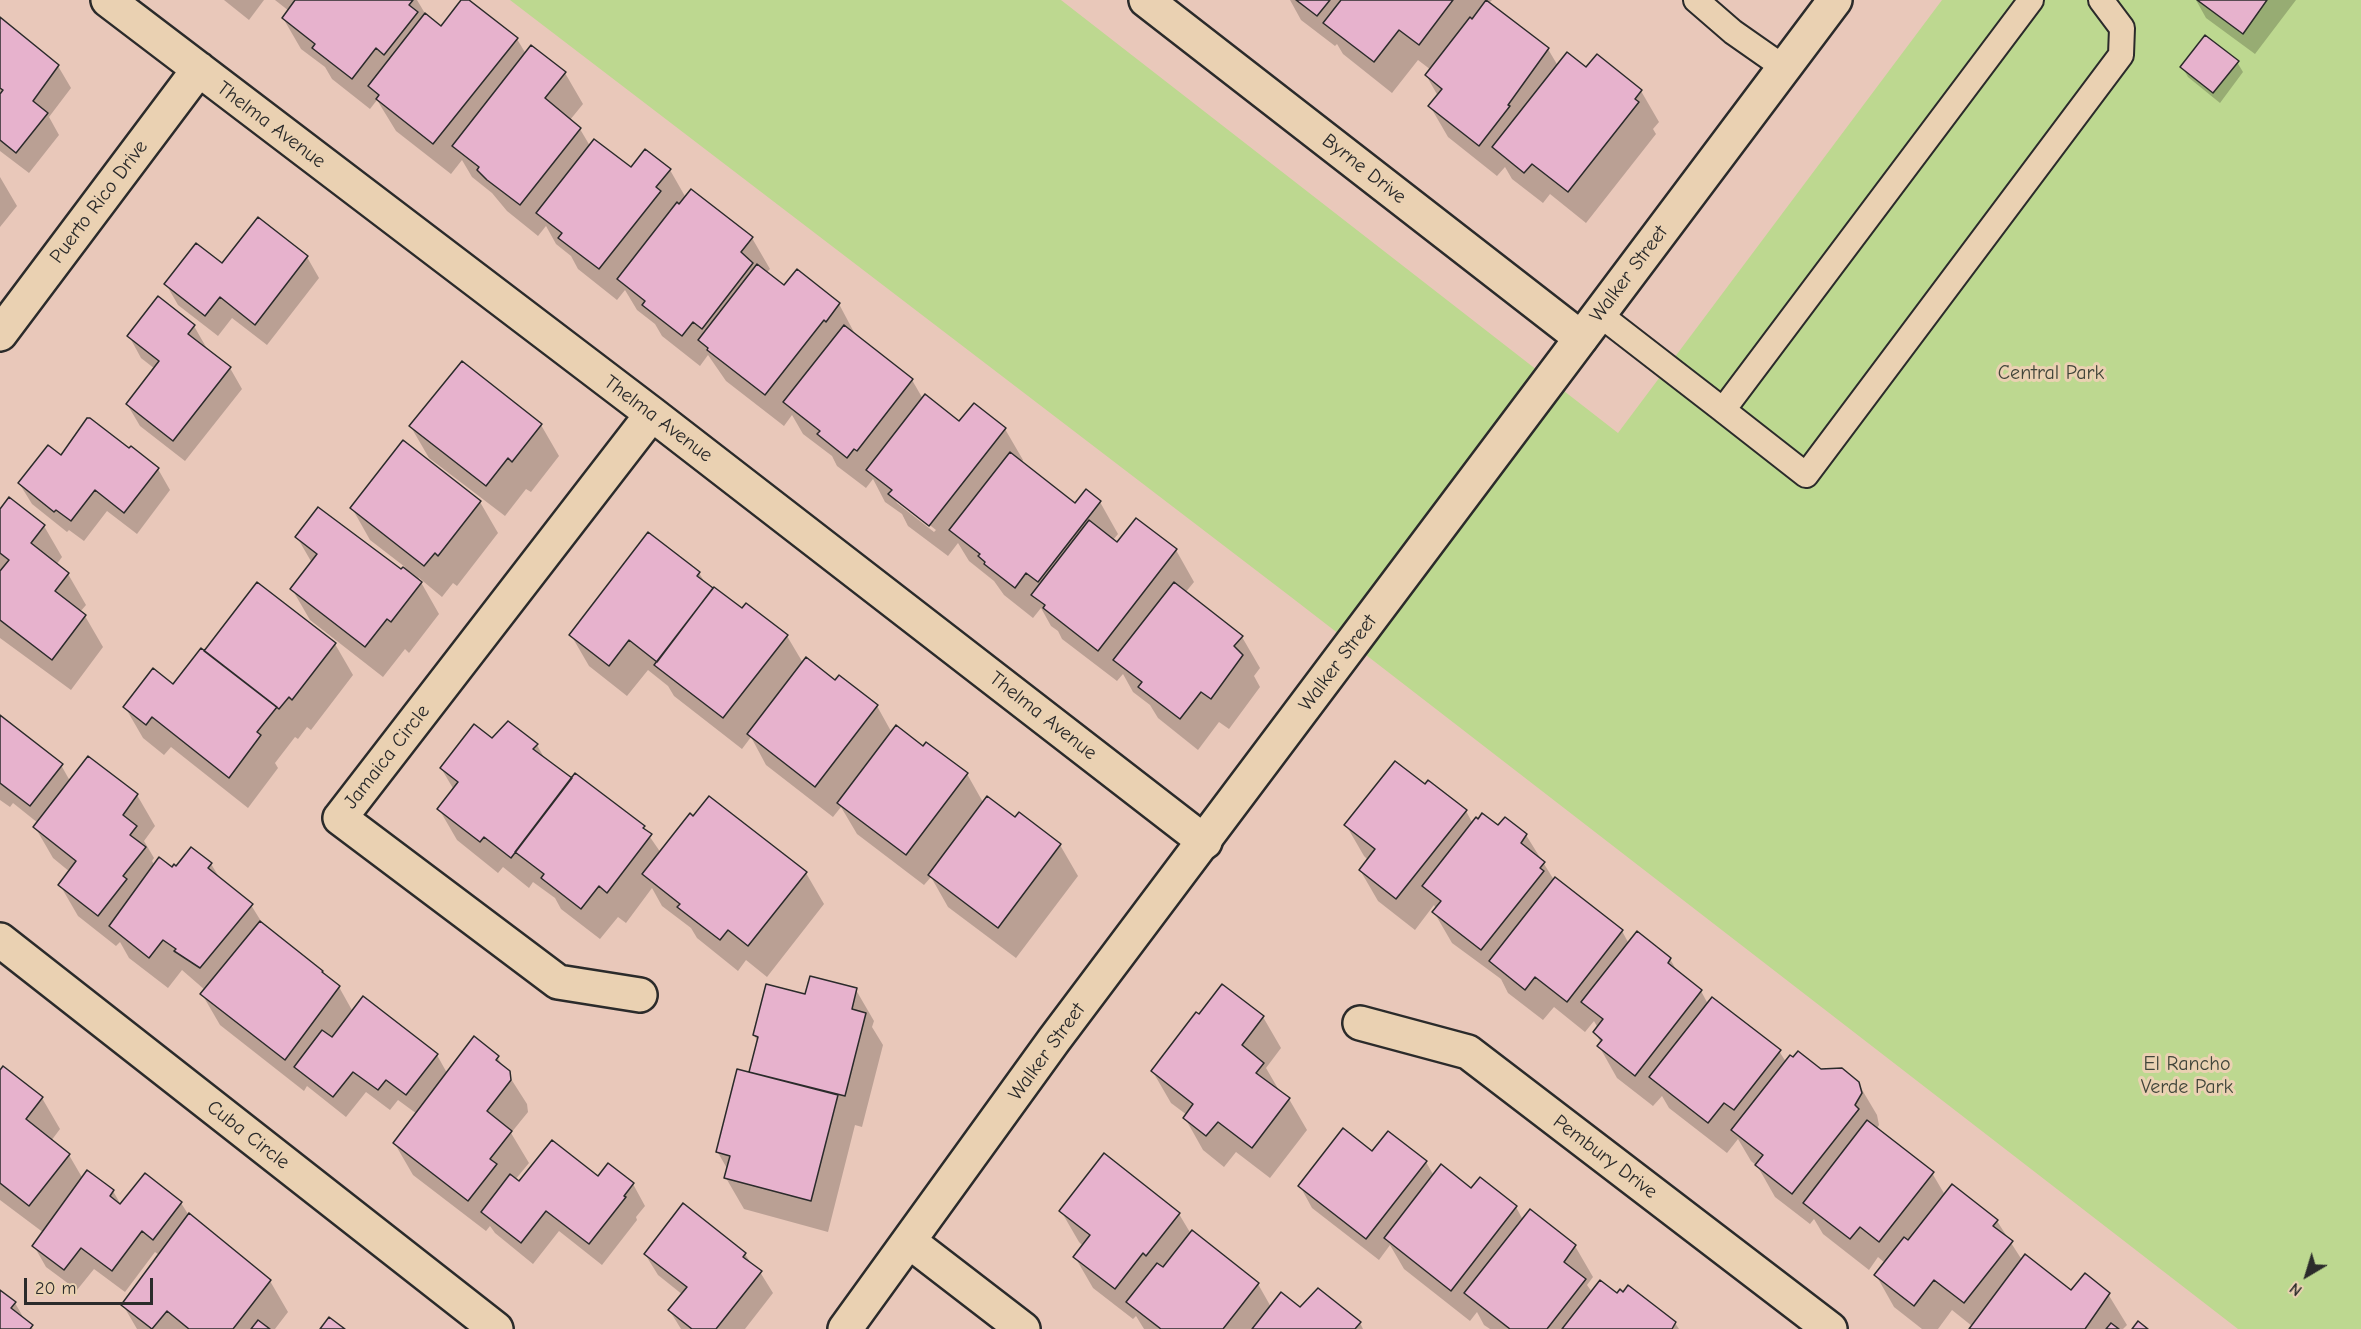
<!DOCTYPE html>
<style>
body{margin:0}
#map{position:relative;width:2361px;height:1329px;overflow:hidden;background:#e9c8ba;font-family:"Comic Neue",sans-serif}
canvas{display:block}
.north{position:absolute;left:2277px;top:1245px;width:60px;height:60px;-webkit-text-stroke:4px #ead1b2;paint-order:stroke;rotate:218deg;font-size:16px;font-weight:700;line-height:24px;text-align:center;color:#2b2b2b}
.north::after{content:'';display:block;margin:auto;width:21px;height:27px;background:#2b2b2b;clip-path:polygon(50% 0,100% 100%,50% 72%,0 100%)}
.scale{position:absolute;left:24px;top:1278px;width:129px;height:27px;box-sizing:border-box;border:3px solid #2b2b2b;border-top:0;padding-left:8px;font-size:18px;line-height:21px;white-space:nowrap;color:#2b2b2b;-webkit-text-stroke:4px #ead1b2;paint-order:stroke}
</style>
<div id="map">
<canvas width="2361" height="1329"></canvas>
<div class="north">N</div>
<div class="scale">20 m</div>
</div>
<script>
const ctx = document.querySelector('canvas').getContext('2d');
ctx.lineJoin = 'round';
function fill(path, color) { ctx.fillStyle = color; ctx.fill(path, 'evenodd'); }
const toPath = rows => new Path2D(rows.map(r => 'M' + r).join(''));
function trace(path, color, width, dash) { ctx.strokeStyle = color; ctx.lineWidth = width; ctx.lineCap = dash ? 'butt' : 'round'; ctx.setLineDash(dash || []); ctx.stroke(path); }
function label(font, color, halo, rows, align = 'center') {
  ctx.font = font + ' "Comic Neue",sans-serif'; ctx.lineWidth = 6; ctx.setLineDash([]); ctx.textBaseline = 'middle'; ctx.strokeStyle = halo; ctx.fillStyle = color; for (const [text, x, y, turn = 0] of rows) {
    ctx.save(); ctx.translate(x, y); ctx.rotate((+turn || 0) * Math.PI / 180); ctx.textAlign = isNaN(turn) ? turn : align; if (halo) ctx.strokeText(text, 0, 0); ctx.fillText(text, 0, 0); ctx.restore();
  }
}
const green = toPath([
 [510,0,1061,0,1618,433,1942,0,2361,0,2361,1329,2238,1329,1291,597]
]);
const shadow = toPath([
 [224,0,264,0,249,20],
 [275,0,417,0,426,15,441,28,463,0,467,0,517,39,526,54,565,73,583,104,570,120,580,129,590,146,631,169,670,170,686,198,752,238,770,269,766,273,784,287,839,304,856,336,912,380,923,399,960,423,1005,429,1023,460,1021,463,1075,505,1086,491,1100,502,1118,534,1113,540,1118,544,1137,520,1176,550,1194,582,1185,593,1242,637,1260,668,1254,676,1260,687,1229,729,1219,722,1198,750,1158,718,1150,705,1133,692,1123,674,1117,681,1062,639,1058,631,1051,626,1041,608,1033,618,1004,595,994,581,969,561,958,543,948,556,908,526,902,514,885,502,873,479,866,488,837,466,832,456,803,434,792,415,784,426,726,381,708,355,700,366,662,336,655,324,637,310,625,290,617,300,578,269,571,256,556,244,546,226,538,236,507,211,492,193,472,177,462,160,451,174,396,131,377,100,370,109,332,79,325,67,301,49,283,18,289,11],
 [894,497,936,530,934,532,897,503],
 [1290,0,1492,0,1489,3,1548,49,1558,66,1587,69,1641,91,1659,122,1653,129,1656,134,1586,223,1550,194,1543,203,1512,179,1505,167,1497,176,1448,137,1430,106,1438,96,1426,75,1431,70,1418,60,1392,93,1343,54,1337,44,1335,46,1301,20],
 [2196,0,2296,0,2255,54,2206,18],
 [0,19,58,66,71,88,49,117,59,135,29,173,0,151],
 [2237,62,2243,72,2220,103,2188,77,2182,67],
 [0,177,17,206,0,227],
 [307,257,319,278,267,345,232,318,218,336,178,305,166,284,222,266],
 [194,326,206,347,205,349,230,368,242,389,185,461,140,426,127,404,155,369,141,358,129,336],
 [541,425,559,456,531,492,526,489,505,516,429,458,411,427],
 [130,450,158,469,170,490,137,534,107,511,84,541,69,530,67,532,32,504,19,483,61,457],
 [480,502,498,533,457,586,453,583,442,597,418,577,439,614,409,653,405,649,383,677,310,620,292,589,312,563,297,537,401,571,405,567,370,540,352,508],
 [0,511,44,526,62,557,56,565,68,574,86,605,80,612,85,616,103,647,71,690,0,638,0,573,2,571,0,569],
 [699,573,706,584,712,589,787,636,803,663,877,706,892,733,924,748,967,774,984,804,1016,819,1060,845,1078,876,1016,958,948,907,931,877,924,885,857,834,841,807,833,817,766,765,751,737,742,749,674,696,668,686,648,670,627,696,589,666,571,635],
 [335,644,353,675,311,730,307,727,298,739,295,737,275,763,278,768,248,808,171,747,164,755,143,738,125,707,173,686],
 [0,717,61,765,70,781,137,795,155,826,144,841,154,858,152,861,155,866,172,869,211,864,221,880,251,905,264,926,339,987,353,1012,437,1055,447,1073,497,1057,527,1104,528,1112,511,1133,529,1163,515,1180,519,1183,598,1178,633,1184,645,1206,636,1217,637,1220,602,1265,559,1231,533,1264,495,1233,490,1226,486,1231,413,1175,395,1144,417,1114,398,1100,390,1110,366,1092,346,1117,307,1086,304,1091,220,1025,202,994,205,990,182,970,168,988,129,958,120,942,116,946,78,916,60,885,70,872,53,858,35,827,38,823,13,803,10,807,0,800],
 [502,727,537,745,546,761,643,827,661,853,806,873,824,904,767,977,746,960,738,971,697,938,691,928,662,906,652,888,626,923,618,917,600,939,561,909,555,898,533,882,529,888,503,867,498,873,457,840,439,809,454,790,441,768,492,740],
 [1425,786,1466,811,1473,824,1499,827,1526,835,1554,880,1622,931,1629,944,1670,959,1678,973,1701,991,1708,1004,1779,1051,1786,1062,1858,1083,1877,1115,1879,1125,1876,1130,1932,1173,1945,1195,1997,1221,2022,1260,2072,1292,2108,1294,2127,1325,2123,1329,1970,1329,1972,1326,1952,1310,1938,1329,1922,1329,1894,1307,1876,1275,1885,1263,1878,1257,1869,1270,1823,1234,1814,1219,1810,1224,1775,1197,1758,1167,1751,1161,1738,1139,1727,1153,1669,1108,1662,1096,1653,1106,1617,1078,1599,1046,1601,1043,1595,1032,1598,1028,1594,1021,1585,1032,1554,1007,1543,1020,1508,993,1501,979,1452,943,1434,912,1436,909,1434,905,1415,930,1378,901,1360,870,1368,860,1364,856,1346,825],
 [856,990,874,1021,872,1027,883,1045,862,1127,855,1125,828,1232,744,1209,726,1178,728,1170,717,1151,750,1073,758,1042,754,1035,806,996],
 [1263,1017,1281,1048,1266,1068,1280,1092,1289,1099,1307,1130,1270,1178,1236,1152,1224,1167,1203,1150,1185,1118,1187,1115,1171,1103,1153,1072],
 [0,1072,42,1098,60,1129,51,1141,69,1155,83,1179,113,1191,121,1205,181,1203,188,1214,270,1281,288,1312,275,1329,137,1329,123,1305,159,1255,155,1252,125,1292,94,1269,77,1290,46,1267,34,1246,44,1233,0,1200],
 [1372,1153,1426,1162,1434,1176,1516,1207,1523,1220,1530,1211,1575,1246,1593,1277,1587,1285,1592,1292,1617,1295,1623,1294,1628,1288,1675,1323,1679,1329,1490,1329,1484,1325,1477,1312,1470,1321,1404,1269,1390,1245,1379,1260,1312,1208,1300,1186],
 [1061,1211,1179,1214,1191,1234,1258,1284,1271,1307,1300,1309,1360,1323,1363,1329,1144,1329,1136,1316,1133,1319,1093,1288,1075,1257,1083,1246,1079,1242],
 [645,1254,745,1254,752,1265,760,1272,773,1293,745,1329,681,1329,670,1311,683,1295,658,1275],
 [0,1291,15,1303,26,1322,33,1329,0,1329]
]);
const building = toPath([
 [295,0,413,0,409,5,418,12,384,55,376,48,352,79,312,48,315,44,282,18,295,0],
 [461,0,469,0,518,38,433,144,376,99,379,95,368,86,425,13,441,26,461,0],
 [1296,0,1330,0,1317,16,1296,0],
 [1341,0,1453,0,1419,45,1399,30,1374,62,1323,23,1341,0],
 [1486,0,1549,48,1508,105,1510,106,1479,146,1428,106,1442,89,1425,75,1470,17,1472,19,1486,0],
 [2197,0,2267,0,2243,34,2197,0],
 [0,17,59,65,33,101,48,113,16,153,0,140,0,94,3,90,0,88,0,17],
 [2205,35,2239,61,2213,93,2180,67,2205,35],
 [531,45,566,72,545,98,581,128,520,205,487,180,477,170,479,167,452,146,531,45],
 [1567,52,1586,67,1597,54,1642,90,1635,99,1639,102,1568,192,1532,164,1524,173,1492,147,1567,52],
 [594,139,631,167,645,149,671,169,656,187,661,191,599,269,558,238,562,233,536,213,594,139],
 [691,189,753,237,741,252,753,263,702,329,693,322,682,336,642,305,645,301,617,279,677,202,679,204,691,189],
 [258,217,308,256,255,325,220,297,205,316,164,284,196,243,222,263,258,217],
 [757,264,784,285,797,269,840,303,826,322,824,320,765,395,707,350,708,348,698,340,757,264],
 [158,296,195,325,188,334,231,367,173,441,126,404,159,361,127,336,158,296],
 [844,325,913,379,857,451,854,449,847,458,817,434,820,431,783,402,844,325],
 [462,361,542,424,512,462,508,458,486,486,409,426,462,361],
 [925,394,959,421,974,403,1006,428,929,526,888,494,892,490,866,470,925,394],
 [87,418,90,418,129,448,131,446,159,468,124,513,95,490,71,521,56,510,54,512,18,483,48,445,61,455,87,418],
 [403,440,481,501,438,556,435,553,424,566,350,508,403,440],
 [1010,452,1075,503,1086,489,1101,501,1038,582,1026,573,1015,588,984,564,985,562,978,556,980,554,949,530,1010,452],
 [9,497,45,525,31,543,69,573,55,591,86,615,52,660,0,620,0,571,9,560,0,553,0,509,9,497],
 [318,507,401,569,403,567,422,582,391,622,387,619,365,647,290,589,317,554,295,537,318,507],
 [1136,518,1177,549,1098,651,1043,608,1045,605,1031,595,1089,520,1117,542,1136,518],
 [648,532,700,572,697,576,713,588,657,662,629,640,609,666,569,635,648,532],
 [257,582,336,643,292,700,289,697,279,709,204,651,257,582],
 [1174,582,1243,636,1234,646,1243,655,1211,699,1201,692,1180,719,1138,687,1142,682,1113,660,1174,582],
 [714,587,742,608,746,603,788,635,723,718,654,665,714,587],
 [201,648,277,707,257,732,261,735,229,778,152,717,146,725,123,707,153,668,173,684,201,648],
 [806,657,835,680,839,675,878,705,815,787,747,734,806,657],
 [0,715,63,764,30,806,0,783,0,715],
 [508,721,538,744,533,749,572,778,511,858,484,837,480,842,437,809,458,782,440,768,474,724,492,738,508,721],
 [896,725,923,746,926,742,968,773,906,855,837,803,896,725],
 [88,756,138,794,123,815,137,826,130,835,146,847,123,876,127,879,98,916,58,885,76,861,33,827,88,756],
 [1395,761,1425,784,1428,780,1467,810,1396,899,1359,870,1375,849,1344,825,1395,761],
 [575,773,645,826,643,828,652,834,607,893,599,886,581,909,541,878,544,874,515,852,575,773],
 [709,796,807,872,748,946,728,930,720,940,677,907,680,904,642,874,690,813,693,816,709,796],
 [987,796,1015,817,1019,812,1061,844,998,928,928,875,987,796],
 [1482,813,1498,825,1505,817,1527,834,1521,843,1545,862,1540,868,1544,871,1481,950,1432,912,1441,901,1422,886,1476,817,1478,819,1482,813],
 [191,847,212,863,208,868,253,904,200,968,174,951,176,949,163,940,149,958,109,926,159,857,172,867,174,864,176,866,191,847],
 [1555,877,1623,930,1567,1002,1535,977,1525,990,1489,961,1555,877],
 [260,921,323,971,322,972,340,986,285,1060,200,994,260,921],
 [1637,931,1671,958,1668,963,1702,990,1635,1076,1597,1046,1602,1040,1593,1032,1603,1019,1581,1002,1637,931],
 [810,976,857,988,852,1009,866,1013,845,1096,749,1072,758,1037,753,1035,766,984,805,994,810,976],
 [1222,984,1264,1016,1242,1045,1264,1063,1256,1073,1290,1098,1252,1148,1218,1122,1206,1136,1183,1118,1193,1104,1151,1071,1196,1012,1199,1014,1222,984],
 [363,996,438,1054,406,1095,386,1080,378,1090,353,1072,333,1097,294,1067,322,1030,332,1037,363,996],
 [1712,997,1781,1050,1734,1110,1724,1103,1708,1123,1649,1077,1712,997],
 [474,1036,499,1056,496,1060,510,1071,511,1080,487,1111,512,1131,490,1159,497,1164,468,1201,393,1143,474,1036],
 [1798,1051,1821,1069,1842,1068,1859,1082,1862,1093,1855,1105,1859,1109,1792,1194,1755,1165,1763,1155,1731,1130,1790,1055,1793,1057,1798,1051],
 [3,1066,43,1097,26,1119,70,1154,29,1206,0,1183,0,1070,3,1066],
 [737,1069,838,1095,811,1201,724,1178,730,1156,716,1152,737,1069],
 [1867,1120,1934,1172,1879,1242,1860,1227,1850,1239,1803,1203,1867,1120],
 [1343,1128,1372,1151,1388,1131,1427,1161,1366,1239,1298,1186,1343,1128],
 [552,1140,598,1176,608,1163,634,1183,624,1196,626,1197,589,1244,546,1211,521,1243,481,1212,510,1174,519,1181,552,1140],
 [1104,1153,1180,1213,1146,1256,1143,1253,1115,1289,1073,1257,1090,1235,1059,1211,1104,1153],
 [1441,1164,1471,1188,1480,1177,1517,1206,1451,1291,1384,1238,1441,1164],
 [87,1170,114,1190,110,1196,120,1204,145,1173,182,1202,153,1240,142,1231,112,1271,81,1248,64,1270,32,1246,87,1170],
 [1952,1184,1998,1220,1993,1226,2013,1241,1964,1303,1934,1280,1914,1306,1874,1275,1904,1237,1908,1240,1952,1184],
 [683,1203,746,1253,743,1257,762,1271,716,1329,692,1329,668,1310,687,1287,644,1254,683,1203],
 [1530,1209,1576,1245,1564,1262,1586,1279,1547,1329,1510,1329,1464,1293,1530,1209],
 [189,1213,271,1280,233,1329,189,1329,167,1311,152,1329,121,1305,189,1213],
 [1192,1230,1259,1283,1223,1329,1161,1329,1126,1302,1157,1263,1163,1267,1192,1230],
 [2025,1254,2071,1290,2085,1273,2110,1293,2085,1329,1969,1329,2025,1254],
 [1600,1280,1617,1293,1620,1289,1623,1292,1628,1285,1676,1322,1672,1329,1562,1329,1600,1280],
 [1318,1288,1361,1322,1355,1329,1252,1329,1281,1292,1300,1307,1318,1288],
 [0,1290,16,1302,11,1308,33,1325,30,1329,0,1329,0,1290],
 [329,1317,345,1329,320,1329,329,1317],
 [258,1320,270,1329,251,1329,258,1320],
 [2138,1321,2148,1329,2132,1329,2138,1321],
 [2111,1323,2119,1329,2106,1329,2111,1323]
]);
const service = toPath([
 [1696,0,1733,32,1783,67],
 [2031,0,1723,410,1806,475,2121,55,2122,28,2101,0],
 [1599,314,1723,410]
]);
const minor = toPath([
 [108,0,652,414,1205,842],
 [1146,0,1581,338],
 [0,334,199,69],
 [0,940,496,1329],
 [640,995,558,982,340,818,652,414],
 [1360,1023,1468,1052,1830,1329],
 [910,1242,1023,1329]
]);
const secondary = toPath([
 [845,1329,1054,1040,1835,0]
]);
const streetNames = [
 ["Thelma Avenue",271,125,37],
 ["Byrne Drive",1364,169,38],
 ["Puerto Rico Drive",99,202,-53],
 ["Walker Street",1629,274,-53],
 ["Thelma Avenue",658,419,37],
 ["Walker Street",1338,663,-53],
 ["Thelma Avenue",1043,716,38],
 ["Jamaica Circle",387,757,-52],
 ["Walker Street",1047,1052,-54],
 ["Cuba Circle",248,1135,38],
 ["Pembury Drive",1605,1157,37]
];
const parkNames = [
 ["Central Park",2051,373],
 ["El Rancho",2187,1064],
 ["Verde Park",2187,1087]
];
fill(green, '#bdd890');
fill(shadow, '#0003');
fill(building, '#e7b2cd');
trace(building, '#2b2b2b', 1.5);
trace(service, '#2b2b2b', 28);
trace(minor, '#2b2b2b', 38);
trace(secondary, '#2b2b2b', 38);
trace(service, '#ead1b2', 24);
trace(minor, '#ead1b2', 33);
trace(secondary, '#ead1b2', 33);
label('20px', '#2b2b2b', '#ead1b2', streetNames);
label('20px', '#41453a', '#ead1b2', parkNames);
</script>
